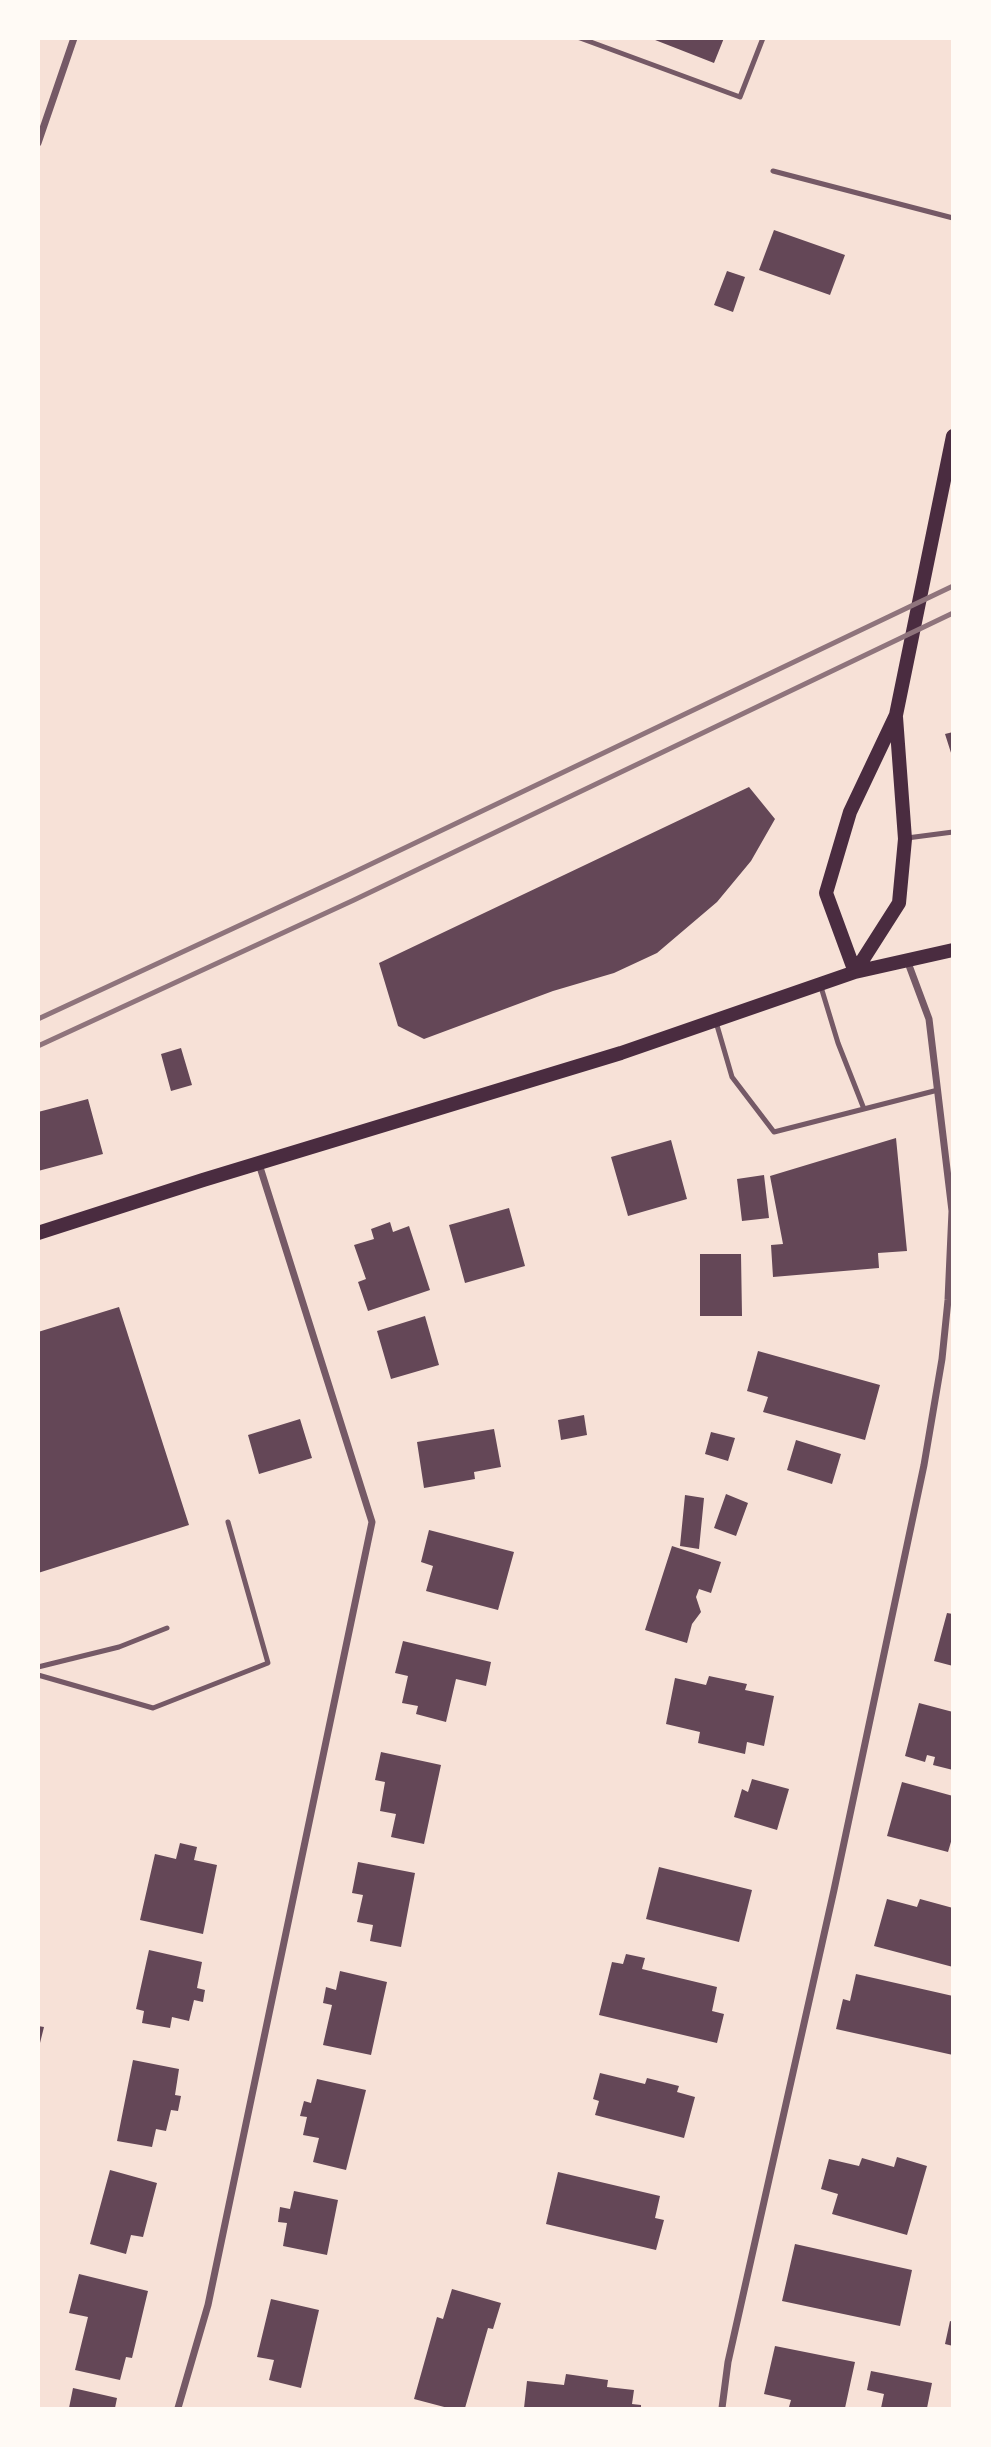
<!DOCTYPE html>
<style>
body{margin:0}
#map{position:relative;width:991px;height:2447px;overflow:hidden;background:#f7e1d7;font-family:"Fira Sans",sans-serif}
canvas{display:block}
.frame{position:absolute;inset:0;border:40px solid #fffaf5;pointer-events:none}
</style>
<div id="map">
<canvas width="991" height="2447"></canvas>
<div class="frame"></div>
</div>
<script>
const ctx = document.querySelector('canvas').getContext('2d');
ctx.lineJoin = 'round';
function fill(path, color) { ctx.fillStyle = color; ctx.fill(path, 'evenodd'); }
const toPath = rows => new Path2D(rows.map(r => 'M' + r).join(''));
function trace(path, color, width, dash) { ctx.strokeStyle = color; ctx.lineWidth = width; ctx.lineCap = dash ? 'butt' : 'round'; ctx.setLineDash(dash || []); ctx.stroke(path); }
const building = toPath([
 [650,38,724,38,714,63],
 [774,230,845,255,830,295,759,270],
 [727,271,745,277,733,312,714,305],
 [953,732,953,756,952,756,945,734],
 [749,787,775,819,751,861,717,902,657,953,614,973,553,991,424,1039,398,1026,379,963],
 [181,1048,192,1085,171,1091,161,1054],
 [88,1099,103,1154,38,1171,38,1112],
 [896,1138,907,1251,878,1253,879,1268,773,1277,771,1245,783,1244,770,1176],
 [671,1140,687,1199,628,1216,611,1157],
 [764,1175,769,1218,742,1221,737,1179],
 [509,1208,525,1266,465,1283,449,1225],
 [390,1222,393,1232,409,1226,430,1290,368,1311,358,1282,366,1279,354,1245,374,1239,371,1229],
 [700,1254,741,1254,742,1316,700,1316],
 [119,1307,189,1525,38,1573,38,1332],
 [425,1316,439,1365,391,1379,377,1331],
 [758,1351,880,1385,865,1440,763,1412,768,1397,747,1391],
 [584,1415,587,1435,561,1440,558,1420],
 [300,1419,312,1458,259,1474,248,1435],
 [494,1429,501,1467,474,1472,475,1479,424,1488,417,1442],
 [711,1432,735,1438,728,1461,705,1454],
 [796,1440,841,1454,832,1484,787,1470],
 [726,1494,748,1503,736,1536,714,1528],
 [685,1495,704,1498,699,1549,680,1546],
 [429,1530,514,1552,498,1610,426,1591,433,1566,421,1562],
 [672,1546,721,1562,711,1593,699,1589,696,1597,701,1612,692,1624,687,1643,645,1630],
 [947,1613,953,1614,953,1666,934,1661],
 [403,1641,491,1662,486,1686,456,1679,446,1722,416,1714,418,1706,402,1703,408,1676,395,1673],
 [709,1676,747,1684,745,1690,774,1696,764,1746,747,1742,745,1754,698,1743,700,1732,666,1724,675,1678,706,1685],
 [919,1703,953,1712,953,1770,933,1765,935,1757,927,1755,925,1762,905,1756],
 [381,1752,441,1765,424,1844,391,1837,396,1814,380,1811,385,1782,375,1780],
 [752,1779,789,1789,777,1830,734,1817,742,1789,748,1792],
 [902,1782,953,1796,953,1835,948,1852,887,1836],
 [180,1843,197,1847,194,1860,217,1865,203,1934,140,1920,155,1854,176,1859],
 [358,1862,415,1873,401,1947,370,1941,373,1925,357,1922,363,1895,352,1893],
 [659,1867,752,1890,739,1942,646,1919],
 [887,1899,917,1907,920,1899,953,1908,953,1967,874,1946],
 [149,1950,202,1962,197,1988,205,1990,203,2002,194,2000,189,2021,172,2017,170,2028,142,2023,144,2011,136,2009],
 [626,1954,645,1958,642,1969,717,1987,712,2011,724,2014,717,2043,599,2015,612,1962,623,1964],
 [340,1971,387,1982,371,2055,323,2045,332,2005,323,2003,326,1987,336,1990],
 [856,1974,953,1996,953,2055,836,2029,843,1999,850,2001],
 [38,2026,44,2027,39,2047,38,2047],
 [133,2060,179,2069,175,2095,181,2096,178,2111,171,2110,166,2131,156,2129,152,2147,117,2141],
 [600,2073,645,2084,647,2078,679,2086,677,2092,695,2097,684,2138,595,2115,599,2101,593,2099],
 [317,2079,366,2090,346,2170,313,2162,319,2138,303,2135,307,2117,300,2116,304,2101,311,2103],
 [897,2157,927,2166,907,2235,832,2214,838,2194,821,2189,829,2159,859,2166,862,2158,894,2167],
 [110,2170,157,2183,143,2237,131,2235,126,2254,90,2244],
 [558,2172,660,2196,655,2218,664,2220,656,2250,546,2224],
 [294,2191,338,2200,327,2255,283,2246,287,2223,278,2222,280,2207,290,2209],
 [795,2244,912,2270,900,2326,782,2301],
 [79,2274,148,2291,132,2358,126,2357,120,2380,75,2370,88,2317,69,2313],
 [452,2289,501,2303,493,2329,488,2328,465,2408,448,2408,414,2399,437,2317,443,2319],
 [271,2299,319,2310,301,2388,269,2380,274,2360,257,2357],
 [950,2321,953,2322,953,2346,945,2344],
 [775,2346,855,2362,845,2408,798,2408,789,2407,791,2400,764,2394],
 [871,2371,932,2383,927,2408,881,2408,884,2394,867,2390],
 [566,2374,608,2380,607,2387,634,2390,632,2404,641,2405,641,2408,524,2408,527,2381,564,2385],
 [73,2388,117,2398,115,2408,69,2408]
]);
const service = toPath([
 [580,38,740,97,763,38],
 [773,171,953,218],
 [907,838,953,832],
 [821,987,838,1043,864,1109],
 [716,1022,732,1077,774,1132,938,1090],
 [38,1667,119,1647,167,1628],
 [38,1675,153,1708,268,1663,228,1522]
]);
const minor = toPath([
 [38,143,74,38],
 [178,2408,208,2305,372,1522,259,1164],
 [722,2408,728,2362,834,1890,924,1465,942,1359,948,1300,952,1211,929,1019,907,960]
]);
const secondary = toPath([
 [855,972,826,893,850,812,896,715,953,436],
 [855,972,899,903,905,839,896,717],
 [38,1233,203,1180,621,1053,855,972,953,950]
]);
const rail = toPath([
 [38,1019,346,876,953,586],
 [38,1046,354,900,953,613]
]);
fill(building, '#644757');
trace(service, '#755966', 5);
trace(minor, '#755966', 7);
trace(secondary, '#4a2c40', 14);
trace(rail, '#8f747c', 5);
</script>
